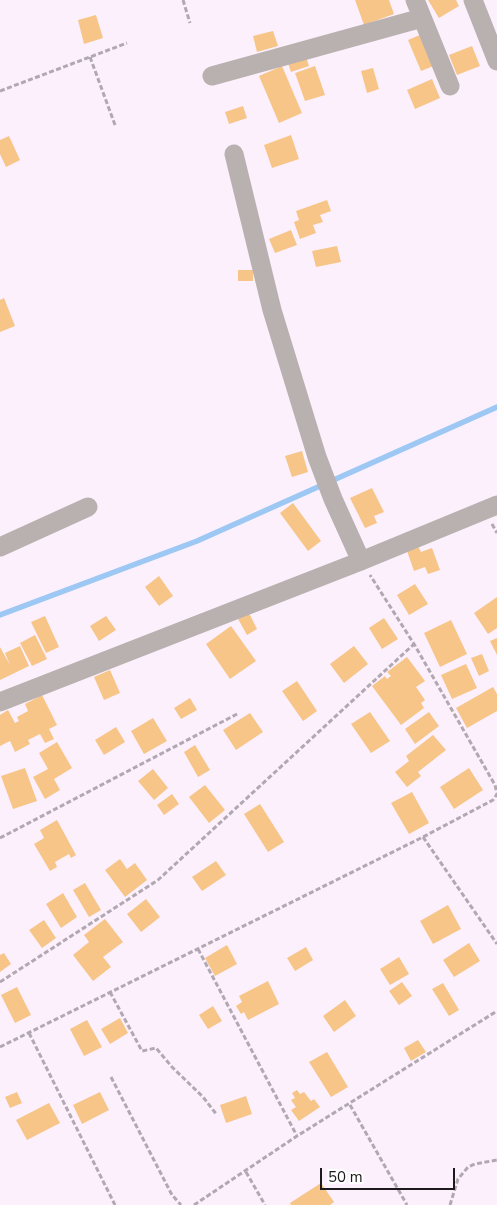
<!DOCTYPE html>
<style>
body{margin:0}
#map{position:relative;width:497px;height:1205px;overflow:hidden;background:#fcf0fd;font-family:"Nunito Sans",sans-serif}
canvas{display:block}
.scale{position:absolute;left:320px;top:1168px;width:135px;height:22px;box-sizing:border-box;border:2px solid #1d191d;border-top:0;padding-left:6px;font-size:15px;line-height:18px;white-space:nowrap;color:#1d191d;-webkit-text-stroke:4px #fff;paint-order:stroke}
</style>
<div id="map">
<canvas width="497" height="1205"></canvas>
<div class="scale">50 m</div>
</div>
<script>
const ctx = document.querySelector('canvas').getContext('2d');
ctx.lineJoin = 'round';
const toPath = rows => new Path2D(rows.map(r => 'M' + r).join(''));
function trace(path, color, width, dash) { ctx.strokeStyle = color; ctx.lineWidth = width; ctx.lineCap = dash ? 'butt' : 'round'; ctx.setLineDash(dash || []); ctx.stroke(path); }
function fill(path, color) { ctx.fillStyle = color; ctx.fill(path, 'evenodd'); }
const stream = toPath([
 [0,615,197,541,497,407]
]);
const building = toPath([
 [355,0,389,0,394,14,364,25],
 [428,0,456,0,459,6,439,18],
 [96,15,103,38,84,44,78,20],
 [273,31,278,46,257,52,253,36],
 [422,34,436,65,421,71,408,40],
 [472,46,480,66,457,75,449,55],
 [306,57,309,66,291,72,288,63],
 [282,66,302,113,279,123,259,76],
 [315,66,325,95,305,101,295,73],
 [373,68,379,89,367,93,361,71],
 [432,79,440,98,415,109,407,90],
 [243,106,247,118,229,124,225,112],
 [291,135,299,159,272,168,264,145],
 [9,136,20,160,6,167,0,154,0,140],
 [327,200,331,211,320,215,323,222,313,225,316,233,300,239,294,222,299,220,296,211],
 [291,230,297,245,275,253,269,239],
 [337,246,341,262,316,267,312,251],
 [238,270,253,270,253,281,238,281],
 [4,298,15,326,0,332,0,300],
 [302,451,308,472,292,477,285,456],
 [372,488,384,512,374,516,377,523,365,528,350,498],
 [293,503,321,541,308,551,280,513],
 [417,544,421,552,432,548,440,570,428,574,425,567,414,571,406,548],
 [159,576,173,596,159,606,145,587],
 [415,584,428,604,409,615,397,595],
 [497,597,497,628,488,634,474,613],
 [249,613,257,629,247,635,238,619],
 [45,616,59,647,46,653,31,622],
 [106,616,116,630,99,641,90,626],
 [384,618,398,639,382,649,369,628],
 [451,620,467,654,440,667,424,633],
 [231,626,256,661,230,679,206,644],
 [35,635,47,659,32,666,20,643],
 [497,638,497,655,490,641],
 [20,646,29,666,0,680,0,647,10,665,5,653],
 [354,646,368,664,344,683,330,664],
 [482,654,489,671,479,676,471,658],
 [407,657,425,681,416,687,425,700,421,703,424,708,401,725,372,686,385,676,387,679,391,676,387,672],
 [466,664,477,688,452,699,441,675],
 [110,670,120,693,104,700,94,677],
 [297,681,317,711,303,721,282,691],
 [493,687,497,694,497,711,467,728,456,708],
 [42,695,57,725,49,729,54,739,45,743,40,734,28,740,30,744,15,752,10,741,0,746,0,715,8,710,15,723,19,721,17,717,28,711,25,704],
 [190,698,197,710,181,719,174,708],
 [370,712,390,741,371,753,351,724],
 [429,712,439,726,415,744,405,729],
 [250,713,263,732,236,750,223,730],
 [153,718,167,741,144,754,131,731],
 [116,727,125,742,104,755,95,740],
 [433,735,446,750,418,772,421,776,407,787,395,772,409,761,406,756],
 [57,742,72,768,54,779,60,790,45,799,33,777,48,769,39,753],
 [195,745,210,770,198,777,184,752],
 [25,768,37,801,13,809,1,776],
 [469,768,483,790,454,809,440,787],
 [153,769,168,788,154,800,138,781],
 [205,785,225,810,209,823,189,797],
 [412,792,429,823,409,834,391,803],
 [172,794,179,804,164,815,157,805],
 [260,804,284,842,268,852,244,814],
 [57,820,76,855,71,858,69,854,55,862,57,867,50,871,34,844,44,838,40,830],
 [120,859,127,869,135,863,147,880,125,897,105,870],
 [216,861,226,875,202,891,192,877],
 [85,883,101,910,89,917,73,890],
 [63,893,77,917,61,928,46,904],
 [146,899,160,917,141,932,127,914],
 [448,905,461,929,433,944,420,921],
 [105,919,123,942,103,957,111,967,93,981,73,955,89,942,84,935],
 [44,920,56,938,42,948,29,930],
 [469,943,480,961,454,977,443,960],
 [227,945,237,964,215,976,205,958],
 [306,947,313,960,295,971,287,958],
 [4,953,11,964,0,972,0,955],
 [399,957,409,974,390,985,380,969],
 [268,981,279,1004,248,1020,244,1012,241,1014,236,1006,242,1002,239,996],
 [402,982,412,996,399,1005,389,991],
 [443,983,459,1010,449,1016,432,989],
 [17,987,31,1015,15,1023,1,995],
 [345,1000,356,1016,334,1032,323,1016],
 [213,1006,222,1021,208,1029,199,1015],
 [120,1018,128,1033,110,1044,101,1029],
 [87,1020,102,1047,84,1056,70,1029],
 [418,1040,426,1052,411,1061,404,1048],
 [327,1052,348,1087,331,1097,309,1062],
 [297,1090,300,1094,304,1092,311,1101,314,1099,320,1107,299,1121,291,1110,296,1107,291,1100,295,1098,292,1093],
 [17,1092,22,1103,10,1108,5,1097],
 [100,1092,109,1110,82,1124,73,1105],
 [246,1096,252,1114,226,1123,220,1105],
 [49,1103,60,1123,27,1140,16,1120],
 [321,1183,334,1202,330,1205,291,1205,290,1203]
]);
const path = toPath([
 [183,0,190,23],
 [90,57,115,125],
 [0,91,127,43],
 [492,524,497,533],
 [423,837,497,944],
 [0,838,239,713],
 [198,949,297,1136],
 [0,982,158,880,414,644],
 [110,992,142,1051,156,1048,172,1067,203,1097,217,1115],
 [29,1033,115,1205],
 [0,1047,423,837,493,800,497,794,495,785,414,644,370,575],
 [111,1077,172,1195,181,1205],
 [350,1105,407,1205],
 [246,1172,265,1205],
 [194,1205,297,1136,497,1011],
 [450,1205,458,1179,468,1167,475,1164,497,1160]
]);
const street = toPath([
 [415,0,450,86],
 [473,0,497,61],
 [212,76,422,18],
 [234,154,272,310,317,457,333,499,361,561],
 [0,547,88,507],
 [0,702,361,561,497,505]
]);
trace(stream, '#9dc8f4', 5.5);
fill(building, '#f6c587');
trace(path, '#b1a8b2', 3, [5, 2.5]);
trace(street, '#b9b1af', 19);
</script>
